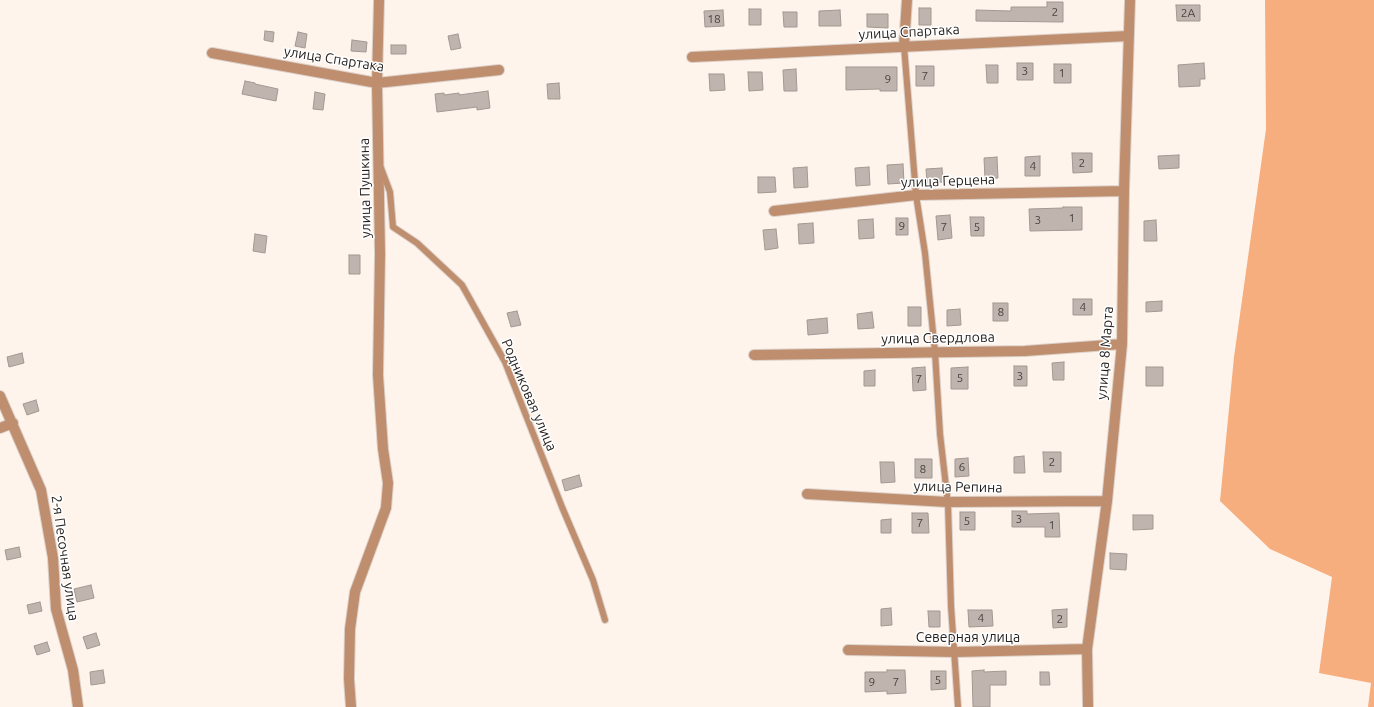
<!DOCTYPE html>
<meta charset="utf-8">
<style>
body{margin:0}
canvas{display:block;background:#fff4ec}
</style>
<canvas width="1374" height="707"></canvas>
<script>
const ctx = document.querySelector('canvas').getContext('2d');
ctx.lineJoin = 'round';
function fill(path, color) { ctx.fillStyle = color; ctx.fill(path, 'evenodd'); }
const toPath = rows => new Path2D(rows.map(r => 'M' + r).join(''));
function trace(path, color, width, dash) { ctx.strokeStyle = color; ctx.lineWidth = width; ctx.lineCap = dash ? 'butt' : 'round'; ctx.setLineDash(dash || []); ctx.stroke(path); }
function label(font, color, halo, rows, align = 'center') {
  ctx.font = font + ' Ubuntu,sans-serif'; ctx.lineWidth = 3; ctx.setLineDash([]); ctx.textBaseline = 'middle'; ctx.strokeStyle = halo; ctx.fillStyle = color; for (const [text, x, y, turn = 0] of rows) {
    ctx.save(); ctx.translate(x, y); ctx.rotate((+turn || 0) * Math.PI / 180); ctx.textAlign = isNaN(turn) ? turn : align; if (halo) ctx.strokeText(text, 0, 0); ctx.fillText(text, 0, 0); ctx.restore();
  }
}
const forest = toPath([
 [1265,0,1374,0,1374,707,1368,707,1371,683,1319,673,1332,577,1270,549,1220,501,1234,357,1266,129]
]);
const building = toPath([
 [1047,2,1063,2,1063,22,976,21,976,10,1011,11,1011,7,1047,7,1047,2],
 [1176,5,1200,5,1200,21,1177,21,1176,5],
 [919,8,931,8,931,25,919,25,919,8],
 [749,9,761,9,761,25,749,25,749,9],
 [723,10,724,26,705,27,704,11,723,10],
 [840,10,841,26,819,26,819,11,840,10],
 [783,12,797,12,797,27,784,27,783,12],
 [867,14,888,14,888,28,867,27,867,14],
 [265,31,274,32,273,42,264,40,265,31],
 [298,32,307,34,305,48,295,46,298,32],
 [458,34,461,48,451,50,448,36,458,34],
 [352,40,367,42,366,52,351,51,352,40],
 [391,45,406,45,406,54,391,54,391,45],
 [1017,63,1033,63,1033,80,1017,80,1017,63],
 [1204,63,1205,79,1200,79,1200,86,1179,87,1178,65,1204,63],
 [1054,64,1071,64,1071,83,1054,83,1054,64],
 [986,65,998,65,998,83,987,83,986,65],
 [916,66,934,66,934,86,916,86,916,66],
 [846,67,897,67,897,91,880,91,880,89,846,90,846,67],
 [796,69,797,91,784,91,783,70,796,69],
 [748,72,762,72,763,90,749,91,748,72],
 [709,74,724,74,725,90,710,91,709,74],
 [245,81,255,83,255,84,278,89,276,101,242,94,245,81],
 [559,83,560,99,548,99,547,84,559,83],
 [488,91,490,108,477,110,477,107,437,112,435,94,444,93,444,95,459,93,459,95,488,91],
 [315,92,325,94,323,110,313,109,315,92],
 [1072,153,1092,153,1092,172,1073,173,1072,153],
 [1179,155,1179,168,1159,169,1158,156,1179,155],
 [1040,156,1040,176,1025,176,1025,157,1040,156],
 [997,157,998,178,985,179,984,158,997,157],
 [903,164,904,183,888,184,887,165,903,164],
 [807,167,808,187,794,188,793,168,807,167],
 [869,167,870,185,856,186,855,168,869,167],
 [942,168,943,182,927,183,926,169,942,168],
 [758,177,775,177,776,192,758,193,758,177],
 [1063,207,1082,207,1082,230,1030,231,1029,209,1063,208,1063,207],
 [950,215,952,238,938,240,936,216,950,215],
 [970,217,984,217,984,236,971,236,970,217],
 [896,218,908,218,908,235,896,235,896,218],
 [873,219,874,238,859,239,858,220,873,219],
 [1156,220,1157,241,1144,241,1144,221,1156,220],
 [813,223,814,243,799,244,798,224,813,223],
 [776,229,778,248,765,250,763,230,776,229],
 [255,234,267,236,265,253,253,251,255,234],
 [349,255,360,255,360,274,349,274,349,255],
 [1073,299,1092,299,1092,315,1073,315,1073,299],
 [1162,301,1162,311,1146,312,1146,302,1162,301],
 [993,303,1008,303,1008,321,993,321,993,303],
 [908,307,921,307,921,326,908,326,908,307],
 [960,309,961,325,947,326,947,310,960,309],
 [517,311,521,325,511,327,507,313,517,311],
 [872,312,874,328,858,329,857,314,872,312],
 [827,318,828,333,808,335,807,320,827,318],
 [22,353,24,363,9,367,7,357,22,353],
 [1064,362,1064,380,1053,380,1052,363,1064,362],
 [1014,366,1027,366,1027,386,1014,386,1014,366],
 [925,367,926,390,913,391,912,368,925,367],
 [968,367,968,389,951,389,951,368,968,367],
 [1146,367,1163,367,1163,386,1146,386,1146,367],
 [875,370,875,386,864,386,864,371,875,370],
 [36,400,39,411,27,415,23,404,36,400],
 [1043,452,1061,452,1061,472,1044,472,1043,452],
 [1024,456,1025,473,1014,473,1014,457,1024,456],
 [968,458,969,476,955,477,955,459,968,458],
 [915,459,932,459,932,478,915,478,915,459],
 [880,462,894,462,895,482,881,483,880,462],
 [579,475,582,486,565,491,562,480,579,475],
 [1012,511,1027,511,1027,514,1059,513,1060,537,1045,537,1045,527,1012,527,1012,511],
 [960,512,975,512,975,530,960,530,960,512],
 [912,513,928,513,929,533,912,533,912,513],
 [1133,515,1153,515,1153,529,1133,530,1133,515],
 [891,519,891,533,881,533,881,520,891,519],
 [19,547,21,557,7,560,5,550,19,547],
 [1110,553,1127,554,1126,570,1110,569,1110,553],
 [91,585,94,598,77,602,74,589,91,585],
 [40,602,42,611,29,614,27,605,40,602],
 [891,608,892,625,881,626,881,609,891,608],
 [1067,609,1067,627,1053,628,1052,610,1067,609],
 [968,610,992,610,993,626,969,627,968,610],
 [928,611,940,611,940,627,929,627,928,611],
 [96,633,100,645,87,649,83,637,96,633],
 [47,642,50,651,37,655,34,646,47,642],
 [103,670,105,683,91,685,90,672,103,670],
 [887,670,905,670,906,693,887,694,887,691,865,692,865,672,887,672,887,670],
 [984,670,984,672,1006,671,1006,685,990,685,990,707,973,707,972,671,984,670],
 [931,671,946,671,946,689,931,690,931,671],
 [1040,672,1049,672,1050,685,1040,685,1040,672]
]);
const lane = toPath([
 [904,46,916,195,925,253,935,352,940,434,948,504,951,606,958,707],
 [381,168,390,192,393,227,417,243,462,285,505,362,562,507,593,580,605,620]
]);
const street = toPath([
 [904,46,907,0],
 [212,53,377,83,499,70],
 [692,57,1128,36],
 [774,211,916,195,1124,191],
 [754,355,1025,351,1122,344],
 [0,396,41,490,53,558,56,609,73,670,78,707],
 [0,428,13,423],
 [807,494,947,502,1107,501],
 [848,650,955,652,1087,649],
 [351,707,349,679,350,629,355,592,386,508,388,483,383,449,378,375,380,254,377,83,379,0],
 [1088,707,1087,649,1107,501,1122,344,1124,191,1130,0]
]);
const numberNames = [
 ["2",1055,12],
 ["2А",1188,13],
 ["18",714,19],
 ["3",1025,71],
 ["1",1062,73],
 ["7",925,76],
 ["9",888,79],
 ["2",1082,163],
 ["4",1033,166],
 ["1",1072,218],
 ["3",1038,220],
 ["9",902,226],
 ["7",944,227],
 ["5",977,227],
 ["4",1083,307],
 ["8",1001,312],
 ["3",1020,376],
 ["5",960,378],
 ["7",919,379],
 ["2",1052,462],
 ["6",962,467],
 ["8",923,469],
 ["3",1019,519],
 ["5",967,521],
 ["7",920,523],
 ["1",1052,525],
 ["4",981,618],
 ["2",1060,619],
 ["5",938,680],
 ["9",872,682],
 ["7",896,682]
];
const streetNames = [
 ["улица Спартака",909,32,-3],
 ["улица Спартака",334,59,9],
 ["улица Герцена",948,181,-2],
 ["улица Пушкина",365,188,-91],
 ["улица Свердлова",938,338,-1],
 ["улица 8 Марта",1105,353,-86],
 ["Родниковая улица",529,395,67],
 ["улица Репина",958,487,1],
 ["2-я Песочная улица",65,558,82],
 ["Северная улица",968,637]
];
fill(forest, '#f6ae7e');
fill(building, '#c0b5ae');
trace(building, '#a39892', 1);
trace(lane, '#dcd2cb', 8);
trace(street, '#dcd2cb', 12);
trace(lane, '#bf8e6e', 6);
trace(street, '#bf8e6e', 10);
label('12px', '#4a4440', null, numberNames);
label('14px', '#221e1c', '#fff', streetNames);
</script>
